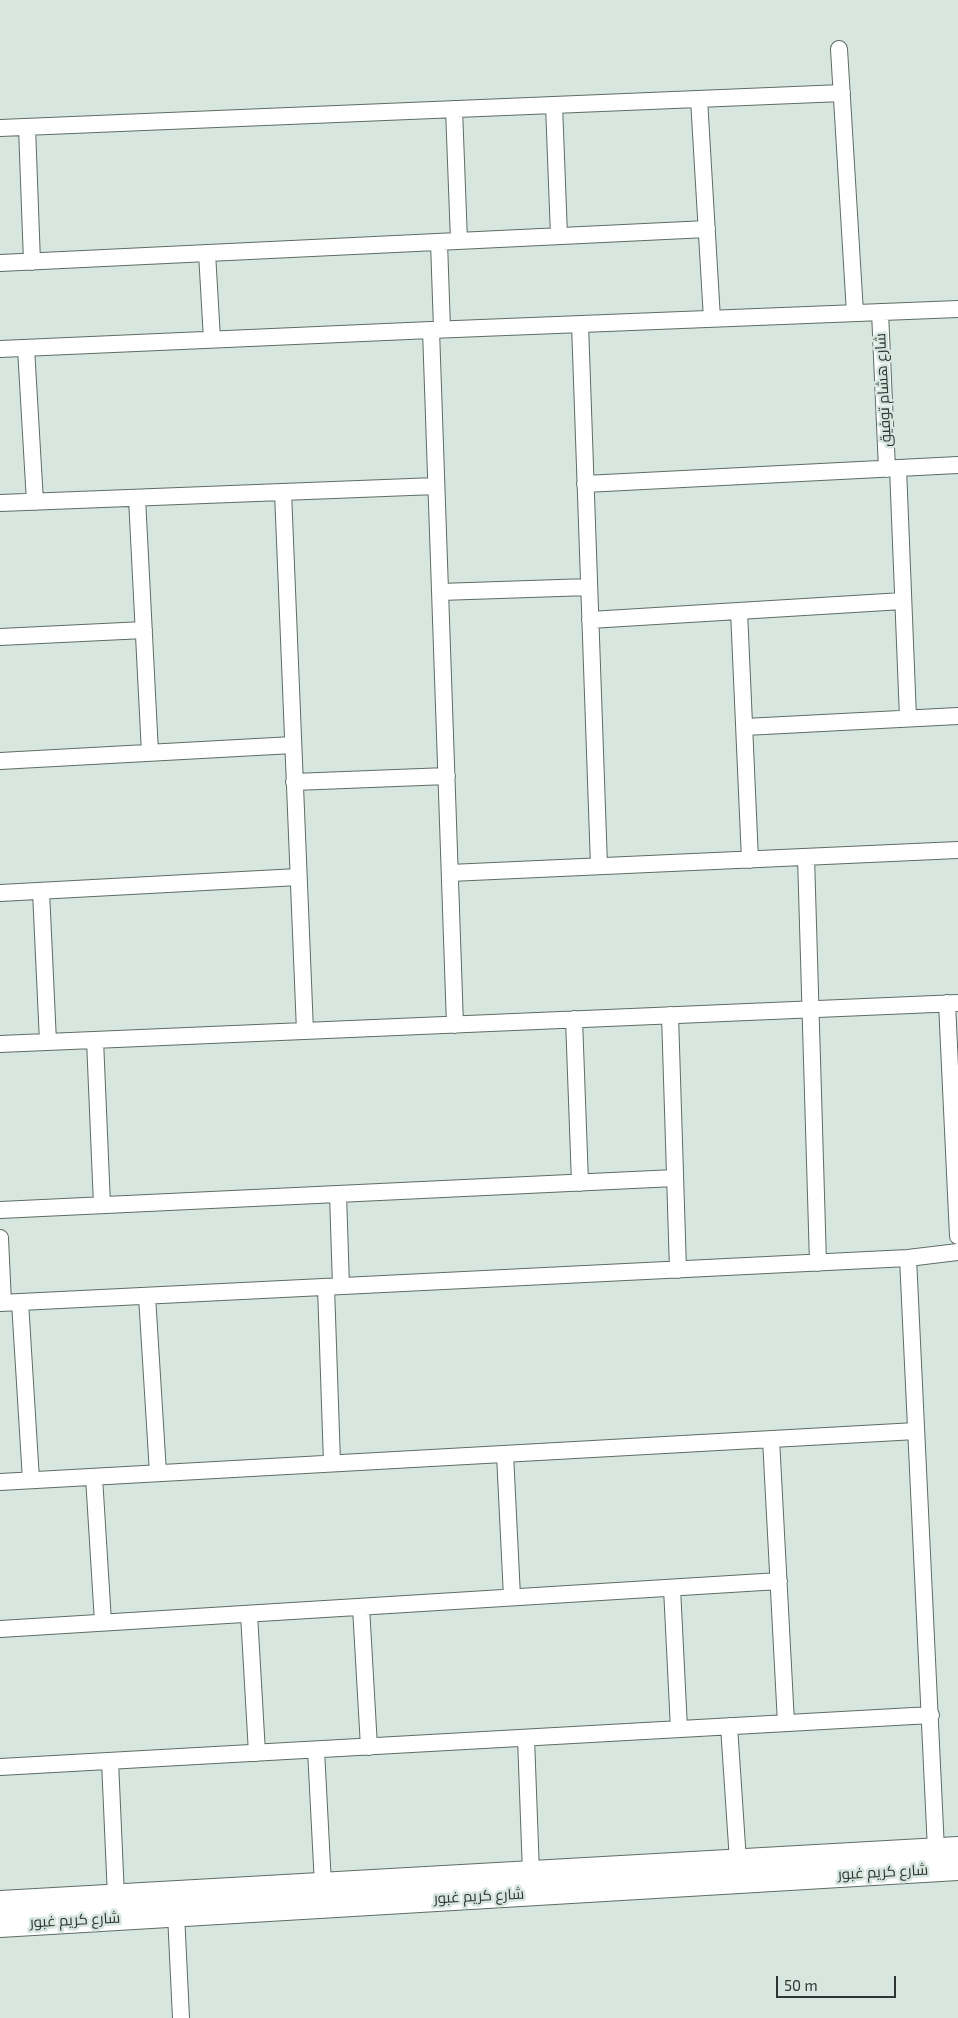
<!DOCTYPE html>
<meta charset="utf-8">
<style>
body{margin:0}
#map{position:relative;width:958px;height:2018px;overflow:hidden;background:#d7e7e0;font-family:"Exo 2",sans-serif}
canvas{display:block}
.scale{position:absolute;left:776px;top:1976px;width:120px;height:22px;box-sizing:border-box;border:2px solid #2e3431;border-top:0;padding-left:6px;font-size:15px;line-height:18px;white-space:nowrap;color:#2e3431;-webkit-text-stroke:4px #d7e7e0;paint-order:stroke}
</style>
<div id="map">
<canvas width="958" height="2018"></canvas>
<div class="scale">50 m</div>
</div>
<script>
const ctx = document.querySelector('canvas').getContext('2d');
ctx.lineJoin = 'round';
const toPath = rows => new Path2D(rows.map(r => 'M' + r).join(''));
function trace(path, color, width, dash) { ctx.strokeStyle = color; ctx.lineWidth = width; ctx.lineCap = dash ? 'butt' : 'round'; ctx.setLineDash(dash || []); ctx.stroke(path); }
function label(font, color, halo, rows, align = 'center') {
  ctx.font = font + ' "Exo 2",Cairo,sans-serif'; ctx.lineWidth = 5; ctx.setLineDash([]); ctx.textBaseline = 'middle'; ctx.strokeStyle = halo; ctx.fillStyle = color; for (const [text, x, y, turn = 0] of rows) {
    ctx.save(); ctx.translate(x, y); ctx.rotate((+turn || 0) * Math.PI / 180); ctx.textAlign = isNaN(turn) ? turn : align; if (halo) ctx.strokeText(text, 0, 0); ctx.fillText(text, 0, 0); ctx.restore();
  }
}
const street = toPath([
 [839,49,855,313],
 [699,99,712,319],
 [554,105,559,236],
 [454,109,459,241],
 [27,127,32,262],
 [0,128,842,93],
 [439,242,442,329],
 [207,253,212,339],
 [0,263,707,229],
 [880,312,887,469],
 [580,324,599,866],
 [431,330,455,1025],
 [26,348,35,502],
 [0,349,431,330,958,309],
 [898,468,908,718],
 [585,484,958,465],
 [283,492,305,1031],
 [137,498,150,753],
 [0,503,436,486],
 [440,592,589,587],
 [739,611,750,860],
 [590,620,903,601],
 [0,637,144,630],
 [745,727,958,716],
 [0,761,293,745],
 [294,782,447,776],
 [806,857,818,1263],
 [450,873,958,850],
 [41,891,48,1042],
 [0,893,298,877],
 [947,1003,958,1236],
 [670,1015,678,1270],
 [574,1019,580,1183],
 [95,1040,102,1205],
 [0,1044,958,1003],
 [338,1194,341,1286],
 [0,1210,675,1178],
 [0,1238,3,1303],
 [908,1258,936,1850],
 [326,1287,332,1463],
 [147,1296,158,1473],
 [20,1302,31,1480],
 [0,1303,908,1258,958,1252],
 [771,1439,786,1723],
 [505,1454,512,1597],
 [94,1477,103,1622],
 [0,1482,916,1431],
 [672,1588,679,1729],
 [361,1607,369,1747],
 [249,1614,257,1753],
 [0,1629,779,1581],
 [729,1726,738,1861],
 [526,1738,531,1873],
 [316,1750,323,1885],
 [110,1761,116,1897],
 [0,1767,931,1715],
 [176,1914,181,2018]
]);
const secondary = toPath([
 [0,1903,958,1849],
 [0,1925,958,1868]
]);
const streetNames = [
 ["شارع هشام توفيق",883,390,-93],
 ["شارع كريم غبور",883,1872,-3],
 ["شارع كريم غبور",479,1896,-3],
 ["شارع كريم غبور",75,1920,-3]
];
trace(street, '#5e6c66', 18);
trace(secondary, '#5e6c66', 26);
trace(street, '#fff', 16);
trace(secondary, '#fff', 24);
label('15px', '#2e3431', '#d7e7e0', streetNames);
</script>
